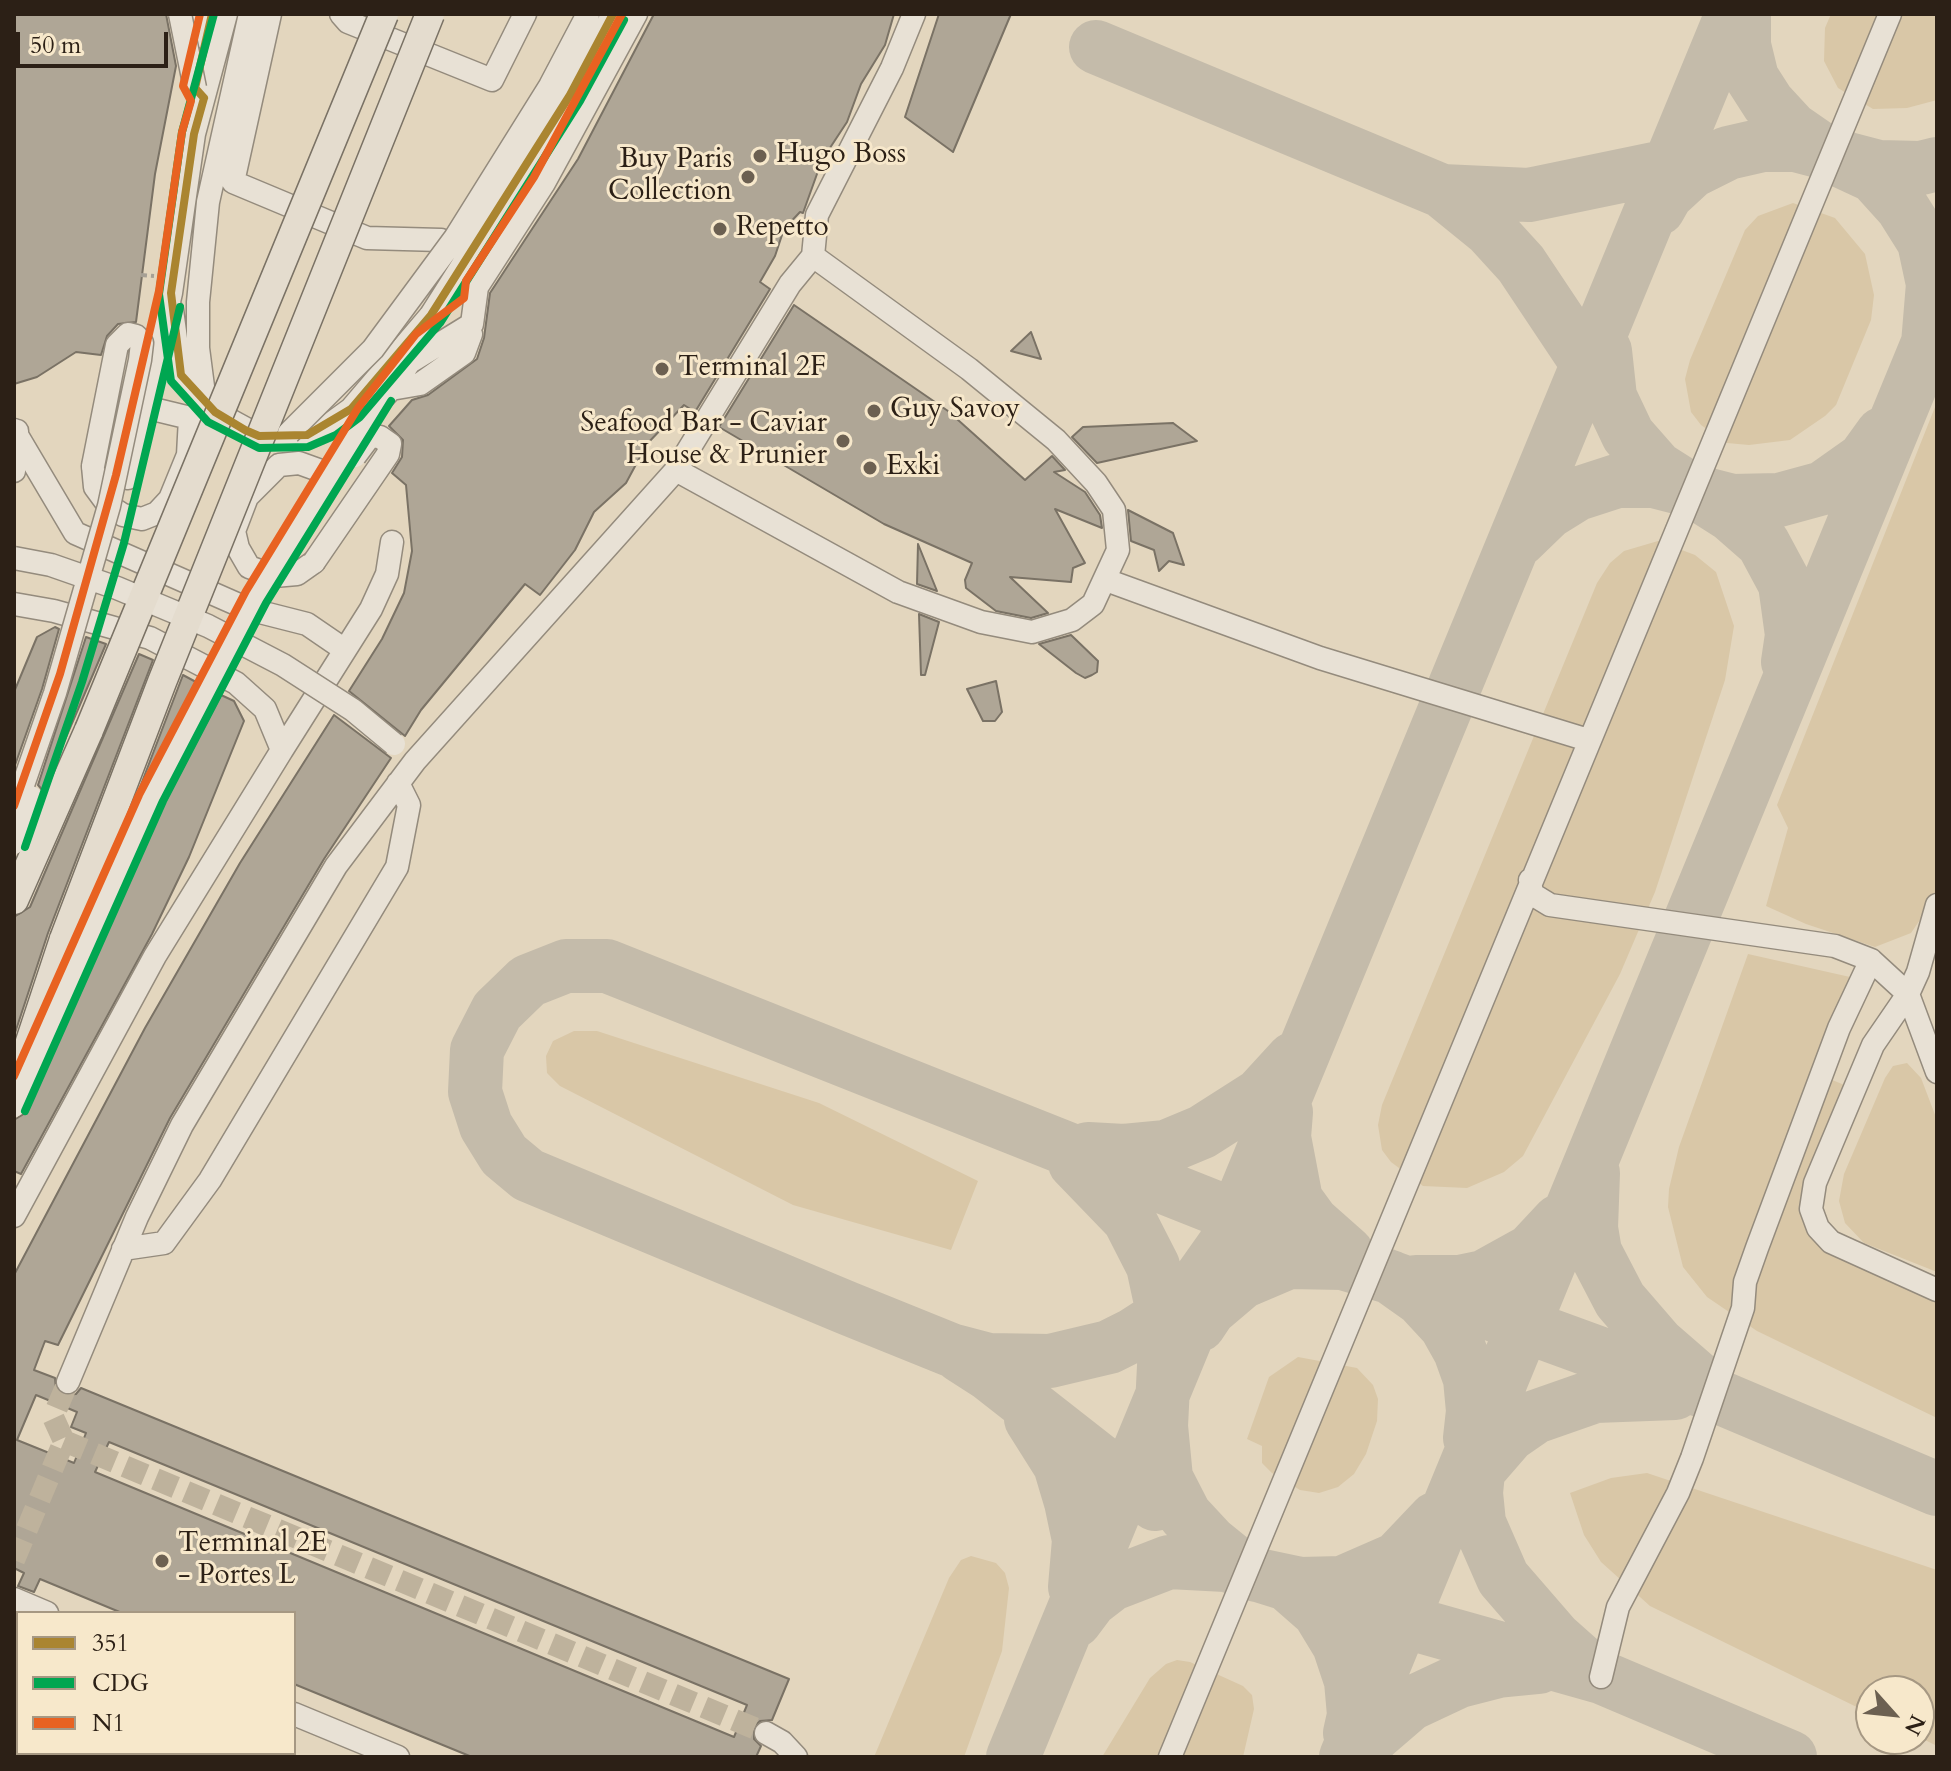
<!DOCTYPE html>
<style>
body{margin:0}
#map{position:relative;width:1951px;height:1771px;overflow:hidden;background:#e3d6be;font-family:Cardo,serif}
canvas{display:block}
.frame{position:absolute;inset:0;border:16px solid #2c2016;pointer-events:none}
.legend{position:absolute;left:16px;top:1611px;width:280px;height:144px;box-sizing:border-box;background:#f7e8cb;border:2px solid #a69883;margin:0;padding:10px 14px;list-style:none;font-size:24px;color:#2c2016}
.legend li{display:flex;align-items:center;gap:16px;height:40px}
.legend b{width:40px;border:2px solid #a69883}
.north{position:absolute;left:1855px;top:1675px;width:80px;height:80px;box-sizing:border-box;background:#f7e8cb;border:2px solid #a69883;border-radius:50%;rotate:117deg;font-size:22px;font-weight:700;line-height:32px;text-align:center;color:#2c2016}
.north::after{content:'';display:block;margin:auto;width:28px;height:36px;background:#6c6051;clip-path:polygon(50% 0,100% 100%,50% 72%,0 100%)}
.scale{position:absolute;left:16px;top:32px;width:152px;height:36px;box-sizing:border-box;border:4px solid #2c2016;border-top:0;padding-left:10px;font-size:24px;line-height:28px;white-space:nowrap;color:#2c2016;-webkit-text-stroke:6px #f7e8cb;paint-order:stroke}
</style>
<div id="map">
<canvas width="1951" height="1771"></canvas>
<div class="frame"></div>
<ul class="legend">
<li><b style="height:10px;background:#aa8530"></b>351</li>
<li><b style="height:10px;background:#00a651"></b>CDG</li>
<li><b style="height:10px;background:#e86221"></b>N1</li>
</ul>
<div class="north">N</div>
<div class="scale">50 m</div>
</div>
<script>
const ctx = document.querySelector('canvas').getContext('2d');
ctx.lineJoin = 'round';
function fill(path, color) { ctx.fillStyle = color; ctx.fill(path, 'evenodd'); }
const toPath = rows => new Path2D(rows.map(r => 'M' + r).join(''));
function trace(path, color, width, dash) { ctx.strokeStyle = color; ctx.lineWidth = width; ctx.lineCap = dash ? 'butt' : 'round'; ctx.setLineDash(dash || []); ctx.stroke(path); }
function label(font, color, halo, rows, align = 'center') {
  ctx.font = font + ' Cardo,serif'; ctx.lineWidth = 6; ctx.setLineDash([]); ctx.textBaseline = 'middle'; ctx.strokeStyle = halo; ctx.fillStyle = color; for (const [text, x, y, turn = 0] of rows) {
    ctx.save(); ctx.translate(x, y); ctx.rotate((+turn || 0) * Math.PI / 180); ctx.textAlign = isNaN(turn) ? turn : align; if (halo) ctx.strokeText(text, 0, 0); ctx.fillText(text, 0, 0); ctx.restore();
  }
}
const green = toPath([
 [1831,14,1937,14,1937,100,1907,108,1873,109,1838,88,1824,61,1825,28],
 [1793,203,1835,218,1865,254,1874,295,1871,320,1836,405,1825,416,1790,440,1749,445,1727,443,1701,425,1691,412,1685,379,1690,360,1745,230,1758,216],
 [1937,402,1937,895,1911,933,1875,947,1806,924,1766,906,1788,828,1777,805],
 [1658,541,1695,555,1716,572,1734,626,1725,680,1655,892,1620,974,1523,1156,1504,1172,1467,1188,1423,1186,1391,1162,1382,1150,1378,1125,1382,1105,1597,583,1610,563,1624,551],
 [1748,954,1850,977,1813,1072,1854,1089,1815,1183,1818,1228,1937,1296,1937,1418,1757,1331,1707,1297,1683,1267,1668,1207,1669,1189,1679,1147],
 [574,1031,597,1031,819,1103,978,1181,951,1250,793,1205,560,1086,547,1073,546,1056,553,1041],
 [1907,1063,1921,1078,1937,1120,1937,1272,1864,1243,1845,1223,1839,1201,1844,1174,1885,1078,1893,1066],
 [1298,1357,1357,1368,1373,1385,1378,1399,1377,1421,1366,1454,1354,1474,1338,1487,1319,1493,1300,1490,1272,1473,1262,1463,1262,1446,1247,1439,1269,1377],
 [1647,1473,1937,1570,1937,1746,1919,1737,1919,1691,1871,1691,1871,1714,1650,1606,1601,1562,1584,1535,1570,1493,1611,1478],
 [971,1556,996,1563,1005,1573,1009,1588,1002,1651,964,1757,874,1757,949,1578,961,1560],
 [1177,1660,1190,1662,1243,1686,1252,1695,1254,1709,1243,1757,1102,1757,1150,1678,1166,1664]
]);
const taxiway = toPath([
 [1744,14,1744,45,1752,78,1768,103,1792,129,1831,156,1874,176,1902,207,1924,242,1933,284,1928,344],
 [1096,47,1442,191,1490,230,1521,264,1603,387],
 [1442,191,1529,195,1698,160],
 [1658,209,1666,195,1692,171,1728,153,1763,145,1795,145,1879,167,1921,168,1937,164],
 [1605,351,1610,397,1628,435,1657,468,1731,515,1763,543,1785,584,1792,635,1788,662],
 [1519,540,1548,512,1577,494,1617,481,1654,481,1732,501,1779,500,1823,488,1864,459,1882,434],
 [1286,1112,1284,1137,1296,1200,1312,1222,1347,1253],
 [1088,1149,1124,1151,1166,1147,1202,1132,1260,1095,1293,1059],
 [1075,1163,1129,1219,1153,1266,1166,1326,1161,1426,1166,1478,1185,1515,1211,1543,1248,1573,1300,1584,1342,1583,1397,1559,1435,1519],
 [1593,1173,1591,1228,1595,1252,1620,1300,1658,1344,1719,1397,1937,1489],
 [1227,1241,1198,1282,1164,1315,1133,1335,1109,1347,1050,1361,989,1360,951,1350,847,1308,528,1175,504,1155,486,1126,475,1092,477,1050,497,1011,528,981,566,966,607,966,1390,1277,1719,1397],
 [1416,1282,1460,1282,1484,1277,1531,1251,1559,1221],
 [1199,1325,1209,1310,1242,1282,1289,1262,1343,1263,1390,1277,1421,1299,1446,1326,1460,1351,1470,1379,1473,1411,1470,1438],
 [961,1356,989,1374,1155,1504],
 [1031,1419,1060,1465,1071,1502,1079,1540,1075,1587],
 [1480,1452,1476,1493,1479,1523,1503,1578,1555,1638,1591,1670],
 [1470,1480,1509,1435,1535,1417,1595,1396,1675,1393],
 [1367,1611,1601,1677,1790,1757],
 [1075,1621,1090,1601,1112,1584,1169,1562,1226,1565,1287,1584,1319,1612,1339,1645,1351,1681,1354,1715,1350,1733],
 [1013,1757,1732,14],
 [1346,1757,1937,321],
 [1356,1757,1374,1735,1410,1704,1459,1681,1498,1671,1539,1667]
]);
const building = toPath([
 [14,14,166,14,176,66,155,174,136,322,118,324,107,336,101,355,76,352,37,377,14,384,14,14],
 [654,14,894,14,885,45,861,84,847,122,822,160,803,213,800,212,784,229,775,256,760,282,770,289,695,412,684,405,647,444,626,483,594,512,575,550,540,595,525,584,421,710,405,736,349,691,382,639,404,593,412,551,406,485,392,473,402,457,403,440,389,426,412,400,428,395,477,359,484,338,490,293,578,159,654,14],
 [939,14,1011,14,953,152,905,117,939,14],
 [794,305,948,411,1025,480,1052,456,1065,470,1054,472,1085,492,1100,515,1102,528,1055,509,1085,563,1073,568,1071,582,1010,577,1048,613,1031,618,996,611,966,588,965,580,972,563,884,524,719,427,794,305],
 [1031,332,1041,359,1011,351,1031,332],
 [1173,423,1197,441,1097,463,1072,437,1083,427,1173,423],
 [1128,510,1173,533,1184,565,1169,561,1159,571,1154,550,1131,541,1128,510],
 [918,544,937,591,917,584,918,544],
 [919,614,939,622,925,675,921,675,919,614],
 [55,627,59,629,42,689,14,768,14,692,37,637,55,627],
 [1071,635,1098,661,1097,672,1092,675,1085,678,1076,673,1039,644,1071,635],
 [86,637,106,644,43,791,38,785,86,637],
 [139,654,153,660,48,933,14,1036,14,917,30,907,139,654],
 [183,675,196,682,137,795,178,688,183,675],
 [996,681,1002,712,995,721,983,721,967,689,996,681],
 [221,695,234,701,244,721,189,857,152,934,21,1174,14,1171,14,1120,27,1112,165,802,221,695],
 [334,715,391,758,324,859,170,1118,58,1345,45,1341,34,1370,55,1378,56,1390,63,1395,76,1394,81,1388,789,1679,772,1720,760,1721,754,1727,754,1739,761,1746,756,1757,472,1757,294,1684,294,1613,122,1613,40,1579,34,1592,18,1586,24,1573,14,1568,14,1275,145,1028,240,863,334,715],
 [36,1395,77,1412,71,1427,86,1433,74,1463,17,1440,36,1395],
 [109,1442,747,1705,734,1737,95,1472,109,1442]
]);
const minorTunnel = toPath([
 [64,1441,766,1733],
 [14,1560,64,1441,53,1417,68,1382]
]);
const path = toPath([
 [141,275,154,276]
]);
const minor = toPath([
 [201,14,207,39],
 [270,14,233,182,367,238,441,240],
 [341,14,348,22,492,80,525,14],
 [172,310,181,375,215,412,259,436,307,435,329,425,351,409,431,315],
 [407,364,472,324,477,287,544,183,636,14],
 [391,389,420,384,464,353,471,334],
 [205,402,198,348,198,302,208,202,250,14],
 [367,415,391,389,416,353],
 [14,430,75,533,248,609,307,624,345,650],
 [93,466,95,487,109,506,123,515,142,519,157,513,170,499,188,455,190,418,157,410],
 [676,470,898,592,981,622,1032,632,1072,620,1093,604,1118,550,1114,510,1096,483,1056,440,969,369,813,256],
 [14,471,17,431],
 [128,478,171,293,194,134,226,14],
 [314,562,297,574,274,576,249,567,238,548,234,531,247,497,279,465,299,463,324,472],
 [1106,580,1320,658,1588,740],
 [14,604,54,611,150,638,236,683,265,709,282,750,155,956,14,1216],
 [282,750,371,609,387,574,392,542],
 [1530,880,1532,894,1550,905,1835,946,1871,960,1908,994,1873,1045,1815,1183,1811,1209,1818,1228,1831,1242,1937,1290],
 [1937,905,1918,972,1908,994,1937,1072],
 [123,1249,164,1243,210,1180,397,867,409,805,398,783],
 [68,1382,137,1217,182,1125,336,866,415,761,676,470,790,284,813,256,817,215,892,68,914,14],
 [14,1599,47,1613],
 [1601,1677,1618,1607,1678,1493,1692,1458,1743,1308,1745,1282,1757,1248,1839,1028,1871,960],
 [294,1714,398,1757],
 [766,1733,782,1742,796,1757],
 [1170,1757,1890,14]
]);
const major = toPath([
 [14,900,89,730],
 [18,1078,64,939]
]);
const minorBridge = toPath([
 [180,14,195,88],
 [431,315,570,95,613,14],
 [289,433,373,349,455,238,550,86,588,14],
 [14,558,51,565,117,588,208,626,283,665,353,710,394,744],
 [314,562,388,454,390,444,380,437,370,436,355,456],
 [14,811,55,693,109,506,140,360,142,343,136,336,128,334,117,345,93,466],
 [14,843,31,797],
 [14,1106,152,796,256,597,367,415]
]);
const majorBridge = toPath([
 [89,730,384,14],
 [64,939,162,682,430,14]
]);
const bus1 = toPath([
 [204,98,194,134,171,293,181,375,215,412,245,430,259,436,307,435,351,409,431,315,570,95,613,14],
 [204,98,195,88,212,14]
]);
const bus2 = toPath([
 [214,14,182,132,159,294,171,381,208,422,259,448,308,447,336,435,360,417,440,323,580,101,624,20],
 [25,847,82,682,124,543,180,307],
 [25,1111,163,801,266,603,391,401]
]);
const bus3 = toPath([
 [14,806,60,674,116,475,159,291,182,132,191,101,183,86,200,14],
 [14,1076,139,795,246,591,358,408,416,334,464,298,466,281,534,177,622,14]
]);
const markers = [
 [760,156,8,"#6c6051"],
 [748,177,8,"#6c6051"],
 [720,229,8,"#6c6051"],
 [662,369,8,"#6c6051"],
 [874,411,8,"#6c6051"],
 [843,441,8,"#6c6051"],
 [870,468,8,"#6c6051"],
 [162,1561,8,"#6c6051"]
];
const poiNames = [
 ["Hugo Boss",776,156],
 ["Buy Paris",732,161,"right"],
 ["Collection",732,193,"right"],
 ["Repetto",736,229],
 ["Terminal 2F",678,369],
 ["Guy Savoy",890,411],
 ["Seafood Bar - Caviar",827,425,"right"],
 ["House & Prunier",827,457,"right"],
 ["Exki",886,468],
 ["Terminal 2E",178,1545],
 ["- Portes L",178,1577]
];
fill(green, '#d9c7a7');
trace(taxiway, '#c4bbaa', 54);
fill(building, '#afa696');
trace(building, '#7a7265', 2);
trace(minorTunnel, '#beb29c', 22, [22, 11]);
trace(minor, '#948b7d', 25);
trace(major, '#7a7265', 31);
trace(path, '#a6a095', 4, [6, 4]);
trace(minor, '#e8e1d5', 22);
trace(major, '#e4dcce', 28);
trace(minorBridge, '#948b7d', 25, []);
trace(majorBridge, '#7a7265', 31, []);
trace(minorBridge, '#e8e1d5', 22);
trace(majorBridge, '#e4dcce', 28);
trace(bus1, '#aa8530', 8);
trace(bus2, '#00a651', 8);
trace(bus3, '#e86221', 8);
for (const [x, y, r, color] of markers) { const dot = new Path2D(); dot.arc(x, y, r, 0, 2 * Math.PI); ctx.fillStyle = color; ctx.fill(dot); trace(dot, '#f7e8cb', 3); }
label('28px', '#2c2016', '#f7e8cb', poiNames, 'left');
</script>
